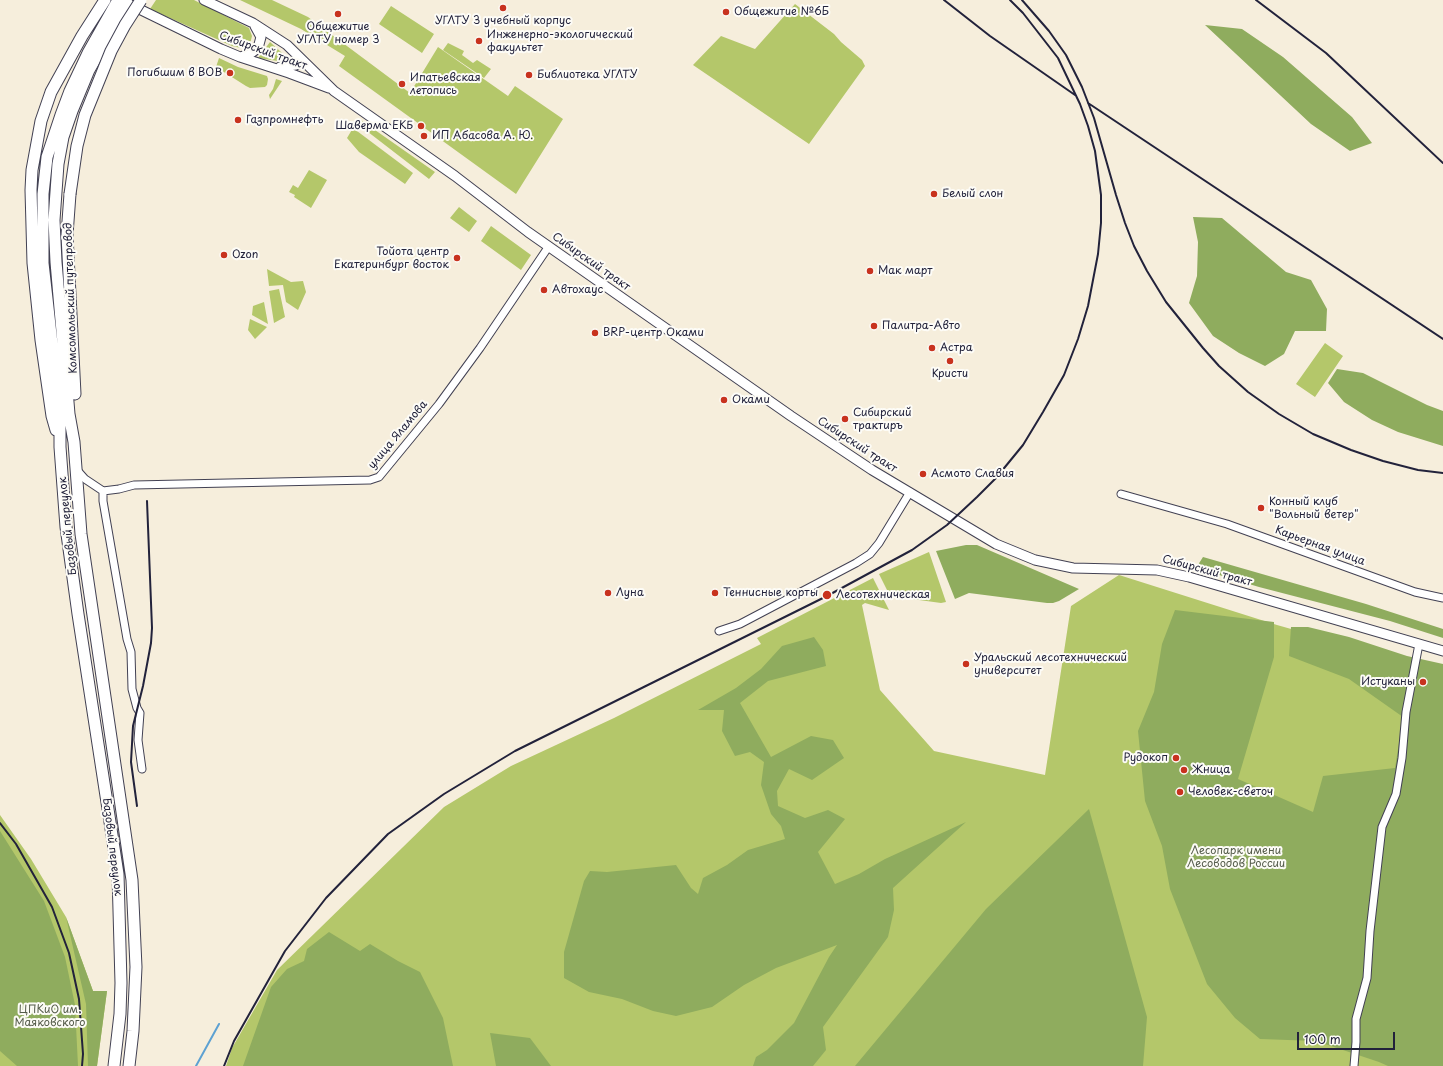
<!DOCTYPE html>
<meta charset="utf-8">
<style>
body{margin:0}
#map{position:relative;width:1443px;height:1066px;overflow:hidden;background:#f6eedc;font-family:"Playpen Sans",sans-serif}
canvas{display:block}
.scale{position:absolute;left:1297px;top:1032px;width:98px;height:18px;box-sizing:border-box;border:2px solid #22223b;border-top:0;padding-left:5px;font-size:12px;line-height:14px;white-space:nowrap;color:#22223b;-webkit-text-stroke:3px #fdfcf7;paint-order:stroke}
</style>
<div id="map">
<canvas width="1443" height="1066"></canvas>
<div class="scale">100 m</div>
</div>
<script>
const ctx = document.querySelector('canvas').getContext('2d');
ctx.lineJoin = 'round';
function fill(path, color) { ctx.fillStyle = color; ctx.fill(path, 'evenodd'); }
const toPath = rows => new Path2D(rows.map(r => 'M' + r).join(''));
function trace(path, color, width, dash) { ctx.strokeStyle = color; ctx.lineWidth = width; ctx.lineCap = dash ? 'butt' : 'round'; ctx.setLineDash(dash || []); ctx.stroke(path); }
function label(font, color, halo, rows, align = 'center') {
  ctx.font = font + ' "Playpen Sans",sans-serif'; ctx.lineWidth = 4; ctx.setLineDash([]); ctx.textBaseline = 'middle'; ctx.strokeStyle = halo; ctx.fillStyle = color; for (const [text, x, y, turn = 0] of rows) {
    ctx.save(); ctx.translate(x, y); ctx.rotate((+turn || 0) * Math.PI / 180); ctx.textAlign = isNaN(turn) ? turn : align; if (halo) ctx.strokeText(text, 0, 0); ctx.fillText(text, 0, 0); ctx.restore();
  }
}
const green = toPath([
 [156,0,194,0,249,28,252,36,250,44,241,48,232,46,150,9],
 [240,0,272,0,308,17,410,93,438,47,508,96,515,86,563,119,516,194,339,66,345,56,301,29],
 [795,4,834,34,841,42,862,60,865,66,809,144,693,65,721,36,755,49],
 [391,6,434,34,422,53,379,24],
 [270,42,292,62,291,63,258,58],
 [448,43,464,51,462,55,473,63,477,60,491,69,484,78,443,50],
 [219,58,238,67,267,76,268,79,267,85,265,87,250,88,246,86,216,67],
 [276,79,282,81,270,99,269,95,273,89],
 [361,120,365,123,435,172,429,179,359,125,358,121],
 [353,128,413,173,405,184,359,152,347,138],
 [309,170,327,180,311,208,294,197,295,195,289,192,293,185,298,188],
 [459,207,477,221,469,232,450,218],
 [491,226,531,255,521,270,481,241],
 [267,269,291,282,303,281,306,292,298,310,286,302,283,285,269,286],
 [279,289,285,317,274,323,269,291],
 [264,302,268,324,252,315,253,306],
 [250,319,267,327,255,339,248,330],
 [1325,343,1343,356,1315,397,1296,384],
 [929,552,946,602,941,603,890,596,879,574],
 [1119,575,1277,625,1443,672,1443,1066,226,1066,232,1048,277,970,444,807,511,766,614,718,761,644,757,638,873,578,889,610,865,603,862,605,880,690,934,751,1045,775,1071,606],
 [0,815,31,859,66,917,93,991,107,991,97,1066,0,1066]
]);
const forest = toPath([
 [1205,25,1242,29,1283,57,1352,117,1372,143,1350,151,1311,124],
 [1193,217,1222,218,1286,272,1311,280,1327,309,1326,331,1295,331,1284,354,1265,366,1239,353,1213,336,1189,303,1197,276,1198,242],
 [1337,369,1363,373,1427,405,1443,411,1443,446,1398,432,1372,420,1344,402,1328,383],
 [966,545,977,545,1079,589,1059,601,1053,603,1047,603,969,593,955,599,936,551],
 [1203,557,1366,604,1443,629,1443,638,1390,621,1259,587,1196,568],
 [1175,610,1274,622,1274,657,1238,779,1313,812,1323,776,1395,768,1403,717,1349,679,1289,656,1291,627,1308,627,1349,637,1407,656,1443,664,1443,1066,1388,1066,1379,1062,1316,1041,1260,1039,1235,1018,1207,984,1170,889,1162,846,1145,801,1138,731,1154,692,1162,644],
 [814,637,823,650,826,666,768,681,740,703,771,757,811,736,833,740,844,758,812,780,789,769,777,791,778,806,805,818,828,810,845,819,818,852,835,884,859,874,885,859,966,822,893,888,894,910,888,937,823,1027,826,1050,813,1066,753,1066,756,1057,767,1050,794,1023,829,957,837,945,776,968,744,985,712,1007,676,1016,653,1011,622,999,589,992,564,978,564,952,584,881,590,871,607,872,676,865,691,888,698,894,703,878,727,865,748,850,785,839,781,826,771,814,761,785,764,762,750,752,735,756,722,731,724,710,698,710,736,688,761,669,782,646],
 [1089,809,1147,1017,1143,1066,855,1066,986,909],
 [0,831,44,901,65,957,75,1005,78,1066,17,1066,0,1051],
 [66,917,93,991,107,991,97,1066,88,1066,86,1004],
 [329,932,360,951,370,944,398,961,420,972,443,1018,453,1066,243,1066,271,987,287,969,304,961,307,949],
 [490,1033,530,1038,551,1066,496,1066]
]);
const stream = toPath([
 [196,1066,219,1024]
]);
const street = toPath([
 [77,470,85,479,103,491,119,489,134,485,370,480,379,477,439,404,480,348,549,246],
 [103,491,103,501,127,639,131,652,132,689,137,708,140,713,138,740,142,769],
 [1121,494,1227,524,1415,592,1443,598],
 [719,631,740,624,856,563,870,554,879,543,910,492],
 [1354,1066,1356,1042,1356,1019,1367,978,1370,931,1382,827,1396,794,1402,758,1406,712,1419,644]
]);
const secondary = toPath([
 [204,0,253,23,287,45,334,91,455,176,528,232,791,416,872,470,996,544,1035,560,1073,568,1157,570,1189,577,1443,651],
 [131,5,221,49,240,57,289,73,329,88],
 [240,57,250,54,258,48,261,37,255,26],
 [280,67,296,65,298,62,298,56]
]);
const primary = toPath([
 [127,3,89,70,72,111,63,137,58,164,54,220,56,262,65,366,69,414,74,442,81,534,132,880,136,967,133,1031,129,1066],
 [70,194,67,235,75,394],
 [56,430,52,416,41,340,33,263,31,190,32,170,41,121,51,92,82,36,105,0],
 [114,1066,120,1014,121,983,118,874,78,614,66,527,60,447,60,415,43,263,43,194,47,157,61,115,70,91,88,53,118,0]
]);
const rail = toPath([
 [944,0,990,36,1075,95],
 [1022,0,1049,31,1066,55,1082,87,1094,118,1116,195,1125,223,1134,246,1147,271,1166,302,1203,348,1219,366,1248,392,1279,414,1313,434,1351,450,1383,461,1418,470,1443,473],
 [1256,0,1326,53,1443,163],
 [1088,103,1443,339],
 [137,806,131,762,133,726,143,686,151,643,152,628,147,501],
 [0,823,16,844,52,907,69,953,79,999,83,1054,82,1066],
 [224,1066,234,1041,285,951,326,898,388,834,444,794,515,751,827,596,912,550,947,525,977,497,996,478,1023,445,1043,412,1064,375,1078,339,1088,306,1098,254,1101,223,1101,195,1095,151,1088,126,1080,104,1058,58,1023,13,1010,0]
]);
const primaryBridge = toPath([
 [70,194,77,146,85,115,111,51,125,25,141,0]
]);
const markers = [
 [503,8,4,"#c8321e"],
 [726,12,4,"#c8321e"],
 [338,14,4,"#c8321e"],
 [479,41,4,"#c8321e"],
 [230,73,4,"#c8321e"],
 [529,75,4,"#c8321e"],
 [402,84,4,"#c8321e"],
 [238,120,4,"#c8321e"],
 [421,126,4,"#c8321e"],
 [424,136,4,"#c8321e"],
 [934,194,4,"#c8321e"],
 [224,255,4,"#c8321e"],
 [457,258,4,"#c8321e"],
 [870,271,4,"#c8321e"],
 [544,290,4,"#c8321e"],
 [874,326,4,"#c8321e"],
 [595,333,4,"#c8321e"],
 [932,348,4,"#c8321e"],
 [950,361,4,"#c8321e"],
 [724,400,4,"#c8321e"],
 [845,419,4,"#c8321e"],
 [923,474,4,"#c8321e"],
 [1261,508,4,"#c8321e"],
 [608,593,4,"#c8321e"],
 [715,593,4,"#c8321e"],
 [827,595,5,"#c8321e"],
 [966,664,4,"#c8321e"],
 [1423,682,4,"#c8321e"],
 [1176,758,4,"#c8321e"],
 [1184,770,4,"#c8321e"],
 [1180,792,4,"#c8321e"]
];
const poiNames = [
 ["Общежитие №6Б",734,12],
 ["УГЛТУ 3 учебный корпус",503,21,"center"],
 ["Общежитие",338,27,"center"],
 ["УГЛТУ номер 3",338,40,"center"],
 ["Инженерно-экологический",487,35],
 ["факультет",487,48],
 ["Погибшим в ВОВ",222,73,"right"],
 ["Библиотека УГЛТУ",537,75],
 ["Ипатьевская",410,78],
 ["летопись",410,91],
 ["Газпромнефть",246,120],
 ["Шаверма ЕКБ",413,126,"right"],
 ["ИП Абасова А. Ю.",432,136],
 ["Белый слон",942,194],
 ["Тойота центр",449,252,"right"],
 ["Екатеринбург восток",449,265,"right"],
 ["Ozon",232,255],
 ["Мак март",878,271],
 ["Автохаус",552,290],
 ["Палитра-Авто",882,326],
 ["BRP-центр Оками",603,333],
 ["Астра",940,348],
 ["Кристи",950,374,"center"],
 ["Оками",732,400],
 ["Сибирский",853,413],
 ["трактиръ",853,426],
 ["Асмото Славия",931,474],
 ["Конный клуб",1269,502],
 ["\"Вольный ветер\"",1269,515],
 ["Луна",616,593],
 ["Теннисные корты",723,593],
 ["Лесотехническая",836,595],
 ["Уральский лесотехнический",974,658],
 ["университет",974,671],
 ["Истуканы",1415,682,"right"],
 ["Рудокоп",1168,758,"right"],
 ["Жница",1192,770],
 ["Человек-светоч",1188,792]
];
const streetNames = [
 ["Сибирский тракт",263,51,20],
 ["Сибирский тракт",591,262,35],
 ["Комсомольский путепровод",71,298,-92],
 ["улица Яламова",398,435,-50],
 ["Сибирский тракт",857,445,33],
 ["Базовый переулок",68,526,-96],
 ["Карьерная улица",1320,546,20],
 ["Сибирский тракт",1207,571,15],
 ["Базовый переулок",112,847,83]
];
const parkNames = [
 ["Лесопарк имени",1236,851],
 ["Лесоводов России",1236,864],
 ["ЦПКиО им.",50,1010],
 ["Маяковского",50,1023]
];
fill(green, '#b4c76a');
fill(forest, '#8fac5e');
trace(stream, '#5da1d2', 2);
trace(street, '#424153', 9);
trace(secondary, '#424153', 11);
trace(primary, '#424153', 13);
trace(street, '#fff', 7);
trace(secondary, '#fff', 9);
trace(primary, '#fff', 11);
trace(rail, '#22223b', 2);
trace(primaryBridge, '#424153', 13, []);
trace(primaryBridge, '#fff', 11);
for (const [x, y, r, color] of markers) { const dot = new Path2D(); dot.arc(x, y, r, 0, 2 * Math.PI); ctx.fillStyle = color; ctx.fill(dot); trace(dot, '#fdfcf7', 1.5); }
label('11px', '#22223b', '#fdfcf7', poiNames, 'left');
label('11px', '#22223b', '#fdfcf7', streetNames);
label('11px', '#555c4b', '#fdfcf7', parkNames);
</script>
